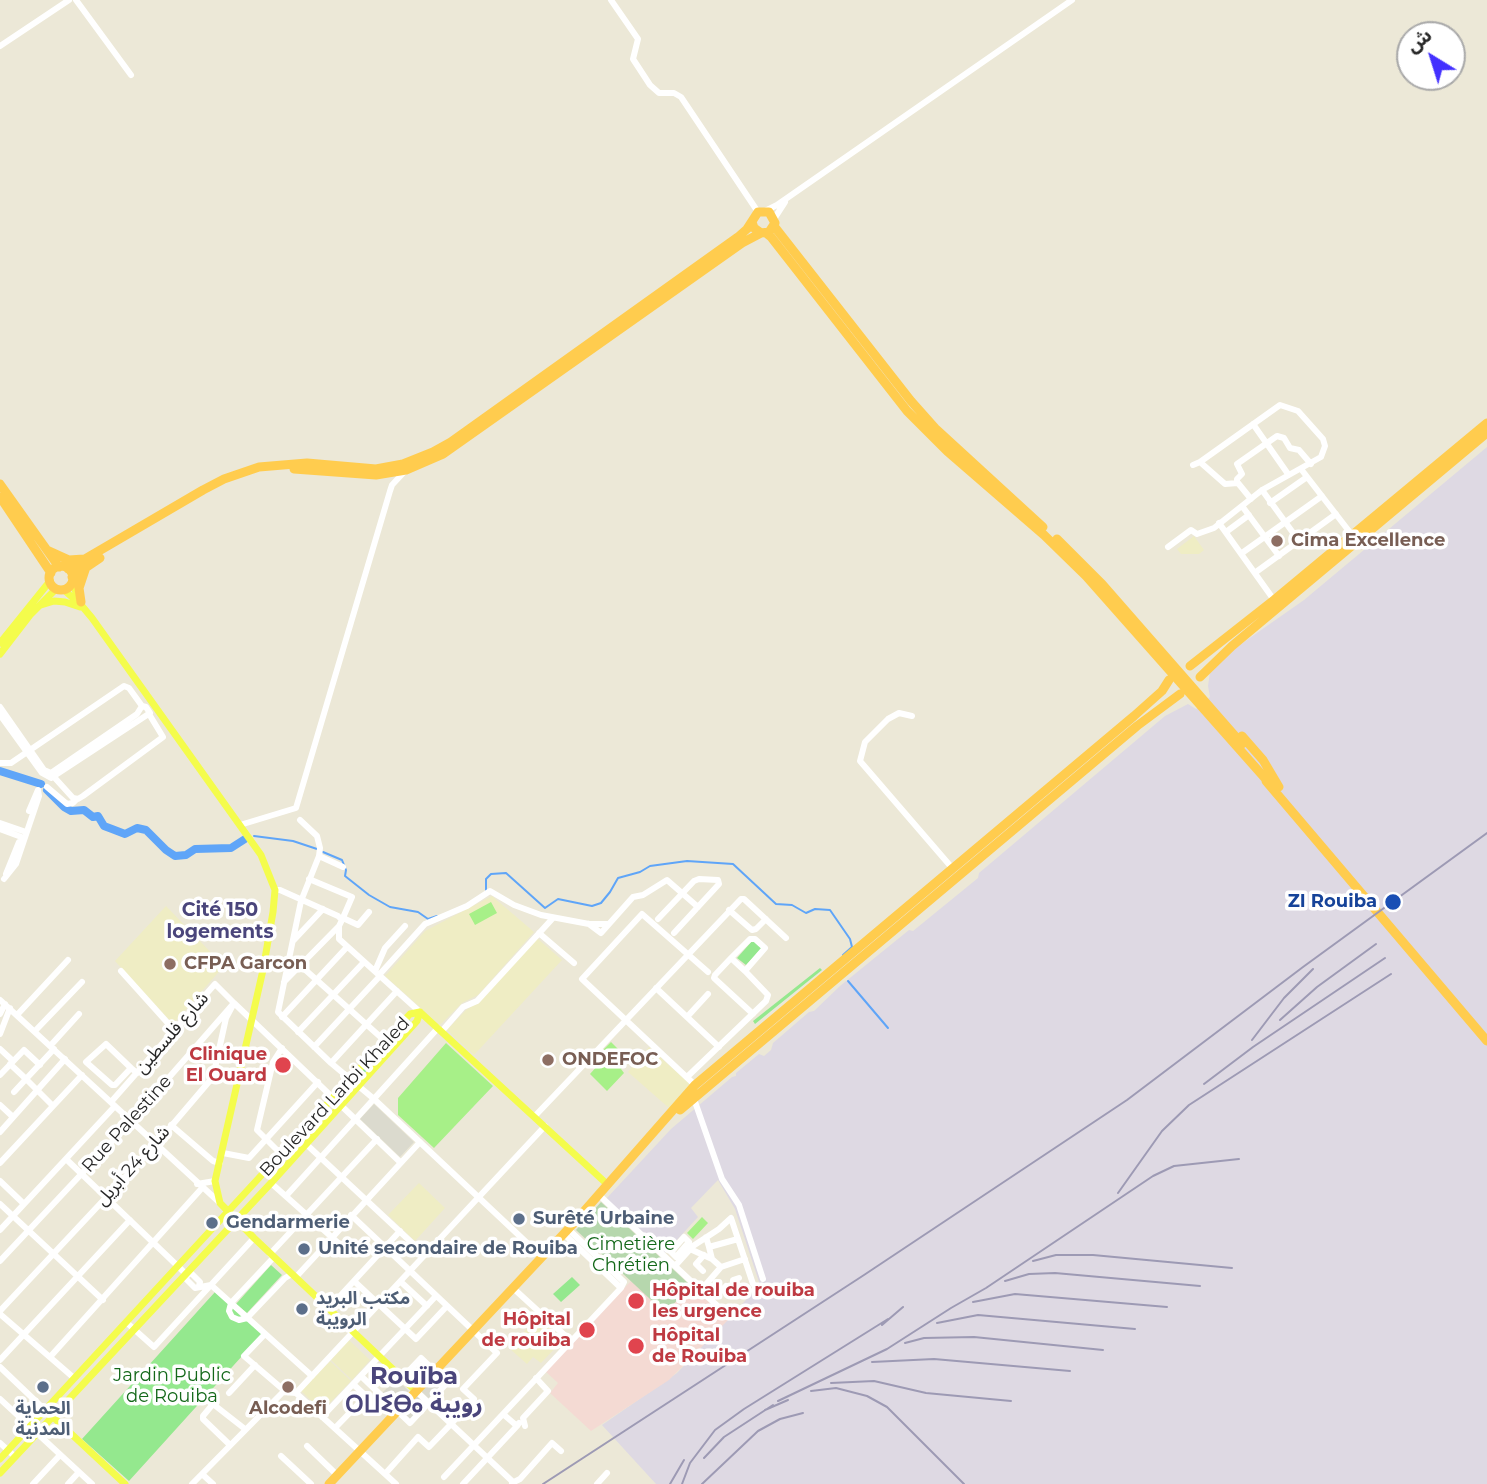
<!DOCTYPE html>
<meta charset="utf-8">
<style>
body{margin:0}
#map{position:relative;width:1487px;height:1484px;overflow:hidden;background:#ece8d7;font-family:Montserrat,"Noto Sans Arabic",sans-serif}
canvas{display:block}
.north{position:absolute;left:1396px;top:21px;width:70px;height:70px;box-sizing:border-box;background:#fff;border:2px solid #a9a9a9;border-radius:50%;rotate:322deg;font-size:19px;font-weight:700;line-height:28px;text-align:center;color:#272727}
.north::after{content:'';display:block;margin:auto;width:24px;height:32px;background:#4330ff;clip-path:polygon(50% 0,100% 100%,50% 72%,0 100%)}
</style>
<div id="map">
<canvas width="1487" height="1484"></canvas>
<div class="north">ش</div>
</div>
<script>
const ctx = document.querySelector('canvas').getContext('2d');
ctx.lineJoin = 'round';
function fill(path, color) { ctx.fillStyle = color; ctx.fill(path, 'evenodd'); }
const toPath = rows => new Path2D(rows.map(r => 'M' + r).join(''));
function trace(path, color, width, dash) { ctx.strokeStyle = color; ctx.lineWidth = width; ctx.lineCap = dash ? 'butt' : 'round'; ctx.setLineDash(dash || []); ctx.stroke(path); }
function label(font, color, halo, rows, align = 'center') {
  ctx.font = font + ' Montserrat,"Noto Sans Arabic","Noto Sans Tifinagh",sans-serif'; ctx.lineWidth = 7; ctx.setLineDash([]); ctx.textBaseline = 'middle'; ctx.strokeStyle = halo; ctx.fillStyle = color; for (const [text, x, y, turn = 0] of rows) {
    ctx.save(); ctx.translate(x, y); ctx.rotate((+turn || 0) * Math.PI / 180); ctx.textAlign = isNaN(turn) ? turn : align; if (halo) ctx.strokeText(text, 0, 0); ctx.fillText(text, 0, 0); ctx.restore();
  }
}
const industrial = toPath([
 [1487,447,1487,1484,656,1484,602,1425,677,1373,760,1285,735,1209,718,1180,691,1208,698,1217,665,1253,606,1199,671,1129,732,1077,736,1076,736,1073,759,1054,764,1056,771,1050,773,1043,809,1012,814,1011,840,986,909,930,913,931,978,878,979,873,1165,716,1188,704,1196,709,1210,697,1208,686,1210,672,1234,649,1304,600]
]);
const education = toPath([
 [1194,536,1204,550,1199,554,1181,554,1177,549],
 [492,896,534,932,478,995,462,1003,440,1025,385,976,425,931],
 [166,906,224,966,173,1024,115,961],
 [537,938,562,960,474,1055,447,1030,466,1010,480,1001],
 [649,1047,690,1084,669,1108,628,1072],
 [419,1183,445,1208,415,1241,388,1215],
 [538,1317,561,1337,561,1342,541,1363,533,1357,527,1364,509,1348],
 [349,1340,370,1360,352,1380,331,1360],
 [330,1361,351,1381,322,1411,301,1391]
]);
const medical = toPath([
 [631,1281,665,1313,691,1286,728,1320,669,1380,591,1431,550,1393,558,1383,545,1371]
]);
const green = toPath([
 [753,940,762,948,746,965,737,958],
 [820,968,822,970,755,1024,753,1021],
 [409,1019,411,1022,358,1080,356,1079,355,1077],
 [271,1265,282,1275,247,1313,236,1304],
 [572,1277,580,1285,561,1302,553,1294],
 [215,1292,262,1334,129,1481,82,1439]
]);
const cemetery = toPath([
 [601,1202,691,1286,665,1313,576,1230]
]);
const pitch = toPath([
 [491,902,497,913,475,925,469,914],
 [611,1042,629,1060,621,1069,624,1073,607,1091,590,1074,606,1056,602,1051],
 [446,1043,493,1086,434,1148,398,1115,398,1098],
 [702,1217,708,1223,693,1239,687,1233]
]);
const plaza = toPath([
 [374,1104,414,1142,400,1157,360,1119],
 [435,1375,445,1384,430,1400,420,1390],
 [396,1379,409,1391,395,1406,382,1393],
 [416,1395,426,1404,410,1420,400,1411]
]);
const stream = toPath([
 [254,836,293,841,317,849],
 [323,852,342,860,346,870,345,876,369,895,390,907,418,912,428,919,437,916],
 [486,890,486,879,491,874,506,873,545,908,558,899,592,906,601,903,610,892,618,878,640,872,650,866,687,861,733,864,776,904,792,905,806,913,815,909,830,910,850,939,852,947,843,955],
 [848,981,888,1028]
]);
const river = toPath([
 [0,771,41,784],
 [47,790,64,807,71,811,84,810,93,817,98,816,104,826,112,829,125,834,137,828,146,830,166,850,175,856,186,855,195,849,231,848,245,839]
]);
const minor = toPath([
 [76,0,131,75],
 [611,0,638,39,633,59,650,85,659,93,674,93,681,97,758,212],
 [0,46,69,0],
 [765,211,777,205,1072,0],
 [774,219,785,202],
 [1253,424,1288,474],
 [1193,465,1200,462,1225,484,1238,483,1251,499],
 [1301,469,1352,535],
 [1237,483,1237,479,1242,474,1237,464,1277,436,1284,438,1290,448,1299,450,1311,464],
 [1262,490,1299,541],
 [1270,503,1307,477],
 [1242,506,1279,556],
 [1219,523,1274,600],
 [1226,532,1249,515],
 [1168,547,1191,530,1197,534,1214,528,1262,490,1321,457,1325,446,1323,439,1298,411,1280,405,1200,462],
 [1242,553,1322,496],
 [1256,572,1336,514],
 [0,707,44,770,51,773,137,714,142,706,146,707,150,713,51,778,42,773,0,715],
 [912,716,899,713,888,719,865,742,860,761,953,869],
 [0,763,11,763,124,686,129,688,142,706],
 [54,777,73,798,78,799,83,796,163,737,149,714],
 [47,787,67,804,73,803,77,799],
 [29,811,38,790],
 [300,820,317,836,320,848,319,856,301,901,278,1012,331,1063,374,1099,542,1257],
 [0,823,26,832],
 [240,825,296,808,390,491,392,485,405,471],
 [0,829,24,838],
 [319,856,343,867],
 [6,874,19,842],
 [4,879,16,864,39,796,38,790],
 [309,879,352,897,342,920],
 [275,890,280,890,338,916,342,920,339,926,339,939,420,1012],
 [729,910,752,930,756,929,766,919],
 [343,918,358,925,369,912],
 [658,919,694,881,699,879,718,880,719,884,674,933],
 [589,924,601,933,609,924],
 [539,933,574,963],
 [293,941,323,909],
 [731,958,745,971,765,948,755,939,750,939,731,958,715,975,714,978,753,1014],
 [301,966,385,1041],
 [121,971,174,1030],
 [375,971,385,948,405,926],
 [379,975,425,924,467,906,490,891,514,905,541,915,589,924,609,924,633,897,643,895,667,880,698,907],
 [284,982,339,926],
 [656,988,719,1047],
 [0,1000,220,1203],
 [0,1014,5,1004],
 [17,1015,68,960],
 [282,1017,347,947],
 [687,1017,708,994],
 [35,1031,82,982],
 [442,1031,463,1007,477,1001,553,918],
 [298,1032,364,962],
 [0,1034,10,1008],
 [51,1045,79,1014],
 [314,1047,380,976],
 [0,1049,13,1061],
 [331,1063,397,991],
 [10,1064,26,1079,14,1092],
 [131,1068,115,1085,112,1085,86,1062,106,1044,131,1068,137,1073],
 [0,1075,24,1050,40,1065],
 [687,1077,766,1001,768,995,745,971],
 [695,1085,582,979,642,914,708,972],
 [693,1096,722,1179,739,1205,763,1279],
 [0,1105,13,1117],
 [53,1106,26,1079,54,1049],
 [534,1117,741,899,744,899,786,938],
 [171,1125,213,1161,220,1163],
 [0,1132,65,1059],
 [305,1143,425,1255],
 [223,1153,249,1158,318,1082],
 [281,1154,257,1130,273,1062,282,1048],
 [66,1159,187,1275],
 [0,1163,82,1075],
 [0,1181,24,1204],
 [271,1183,345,1249],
 [197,1184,215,1181],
 [599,1195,724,1312],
 [286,1196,438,1028],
 [0,1204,103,1300],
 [351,1215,497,1353,463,1389,474,1399,451,1424,429,1447,418,1437,385,1474],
 [0,1230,115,1106],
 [564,1234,621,1288],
 [684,1237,689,1242,676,1257,671,1252,684,1237],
 [706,1237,709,1247,738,1239],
 [709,1247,712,1259,721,1267],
 [690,1249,712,1259],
 [270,1254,377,1139],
 [274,1257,231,1303,229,1311,232,1317,239,1320,247,1318,285,1278,292,1274],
 [0,1261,131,1121,234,1003,400,1162],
 [675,1266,693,1246,719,1229,731,1218,753,1284],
 [703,1271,696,1264,704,1255],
 [296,1277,420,1142],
 [354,1281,416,1339,447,1306],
 [401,1282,427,1306],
 [199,1286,200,1282,191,1273,187,1275,186,1279,195,1288,211,1285,312,1376],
 [513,1288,571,1341],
 [701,1290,721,1267,745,1259],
 [721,1291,726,1286,732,1291,733,1280,739,1278],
 [329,1308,400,1231],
 [0,1311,156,1144,213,1077,226,1018,234,1003,215,984,111,1102],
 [0,1314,74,1378],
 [126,1322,154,1347,254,1238],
 [265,1334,244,1356,286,1392],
 [50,1357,202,1188],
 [0,1360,130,1220],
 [0,1367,45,1410],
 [361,1376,410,1423,447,1383,421,1358,402,1378],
 [416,1391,513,1482],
 [229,1393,255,1365],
 [296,1393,545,1126],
 [0,1399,92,1484],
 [503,1414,517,1426,519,1423],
 [322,1417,436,1296],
 [525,1426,523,1418,548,1391,536,1378],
 [335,1428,366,1396,353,1384],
 [0,1443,12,1454],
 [230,1445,203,1419,203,1416,213,1404,245,1429],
 [307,1446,337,1475],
 [281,1456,311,1484],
 [202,1474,213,1484],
 [444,1477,621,1288,624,1282,568,1229],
 [512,1483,520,1479,552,1443,561,1451],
 [33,1484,60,1455],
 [68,1484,79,1472],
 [192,1484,283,1392,296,1393,396,1484],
 [463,1484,517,1426],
 [597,1484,607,1473]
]);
const major = toPath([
 [72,583,79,599],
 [64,590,82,606,92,618,261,855,275,890,273,912,263,970,215,1181,220,1203,254,1238,416,1391],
 [41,605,54,601,65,602,80,607],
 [0,643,50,581],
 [0,654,30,615,56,589],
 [420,1012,608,1185],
 [51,1415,125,1484],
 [0,1459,410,1014,420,1012],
 [0,1473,271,1183,417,1021,420,1012]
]);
const highway = toPath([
 [774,226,911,401,935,428,1043,527],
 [766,233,771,237,907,411,947,451,1044,535,1086,576,1271,785],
 [294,469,376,475,406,470,443,454,742,243,761,233],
 [0,484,59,567],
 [0,497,51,573],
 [1057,539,1102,584,1242,744],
 [47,550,69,560,84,559],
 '49 578a12 12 0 1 1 24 0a12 12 0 1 1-24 0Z',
 [68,569,203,490,224,479,259,467,307,463,376,469,403,464,433,452,451,442,738,237,747,229,758,212,769,212,775,223,769,232,761,233,754,228,752,222],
 [72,577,100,558],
 [81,602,79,588,85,570],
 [1190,666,1274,600,1487,423],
 [1200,677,1232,646,1487,433],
 [1242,736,1263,760,1279,787],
 [1266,781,1487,1041],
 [680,1110,1137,726,1180,694],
 [329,1484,572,1225,695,1085,1134,716,1162,691,1169,680]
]);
const rail = toPath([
 [1280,1020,1317,987,1376,944],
 [1252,1040,1284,998,1313,969],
 [1204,1084,1253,1047,1385,958],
 [1118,1193,1162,1131,1189,1105,1391,974],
 [1033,1261,1056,1255,1093,1255,1232,1268],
 [1005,1281,1029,1274,1055,1273,1200,1286],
 [973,1302,1015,1294,1167,1307],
 [937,1323,978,1315,1135,1329],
 [882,1325,903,1307],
 [905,1343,924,1338,974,1337,1103,1350],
 [872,1362,934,1359,1070,1371],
 [831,1383,874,1381,926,1393,1011,1401],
 [811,1391,836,1388,867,1396,887,1407,964,1484],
 [778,1401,887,1349,951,1308,986,1288,1153,1176,1174,1166,1239,1159],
 [765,1410,788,1400],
 [704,1458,724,1437,773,1405],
 [543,1484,864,1275,1127,1100,1303,967,1487,833],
 [670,1484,684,1460],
 [682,1484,690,1463,715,1430,744,1409,888,1319],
 [702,1484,758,1431,780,1419,803,1413]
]);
const markers = [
 [1277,541,7,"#8d6e63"],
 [1393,902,9,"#1a4fb4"],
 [170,964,7,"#8d6e63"],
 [548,1060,7,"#8d6e63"],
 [283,1065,9,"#e0444e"],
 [519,1219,7,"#5c6f8a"],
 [212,1223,7,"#5c6f8a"],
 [304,1249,7,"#5c6f8a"],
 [636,1301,9,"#e0444e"],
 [302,1309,7,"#5c6f8a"],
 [587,1330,9,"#e0444e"],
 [636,1346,9,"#e0444e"],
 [43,1387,7,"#5c6f8a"],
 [288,1387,7,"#8d6e63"]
];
const educationNames = [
 ["Cima Excellence",1291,541],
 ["CFPA Garcon",184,964],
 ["ONDEFOC",562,1060],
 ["Alcodefi",288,1409,"center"]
];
const transitNames = [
 ["ZI Rouiba",1377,902]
];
const streetNames = [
 ["شارع فلسطين",172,1033,-49],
 ["Boulevard Larbi Khaled",335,1097,-47],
 ["Rue Palestine",127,1124,-48],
 ["شارع 24 أبريل",133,1166,-48]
];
const healthNames = [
 ["Clinique",267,1055],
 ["El Ouard",267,1076],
 ["Hôpital de rouiba",652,1291,"left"],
 ["les urgence",652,1312,"left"],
 ["Hôpital",571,1320],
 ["de rouiba",571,1341],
 ["Hôpital",652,1336,"left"],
 ["de Rouiba",652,1357,"left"]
];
const serviceNames = [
 ["Surêté Urbaine",533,1219],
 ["Gendarmerie",226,1223],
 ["Unité secondaire de Rouiba",318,1249],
 ["مكتب البريد",316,1299],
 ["الرويبة",316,1320],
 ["الحماية",43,1409,"center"],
 ["المدنية",43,1430,"center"]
];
const parkNames = [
 ["Cimetière",631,1245],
 ["Chrétien",631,1266],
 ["Jardin Public",172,1376],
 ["de Rouiba",172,1397]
];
const neighbourhoodNames = [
 ["Cité 150",220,910],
 ["logements",220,932]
];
const districtNames = [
 ["Rouïba",414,1377],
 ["ⵔⵡⵉⴱⴰ رويبة",414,1405]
];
fill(industrial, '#ded9e3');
fill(education, '#efedc4');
fill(medical, '#f4dad3');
fill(green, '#94e88e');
fill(cemetery, '#b6d7ad');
fill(pitch, '#a7f088');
fill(plaza, '#dbdace');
trace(stream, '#5fa5f8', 2);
trace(river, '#5fa5f8', 8);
trace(minor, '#fff', 6);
trace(major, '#f4fc4c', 7);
trace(highway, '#ffcc4e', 9);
trace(rail, '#9d9ab4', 2);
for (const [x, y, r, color] of markers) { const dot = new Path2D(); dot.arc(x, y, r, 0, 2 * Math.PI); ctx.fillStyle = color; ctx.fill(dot); trace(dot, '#fff', 2.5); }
label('bold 18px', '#785e54', '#fff', educationNames, 'left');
label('bold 18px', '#164399', '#fff', transitNames, 'right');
label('18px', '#272727', '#fff', streetNames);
label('bold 18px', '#be3a42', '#fff', healthNames, 'right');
label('bold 18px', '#4e5e75', '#fff', serviceNames, 'left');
label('18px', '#136819', '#fff', parkNames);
label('bold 19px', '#4a457b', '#fff', neighbourhoodNames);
label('bold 24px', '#4a457b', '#fff', districtNames);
</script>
